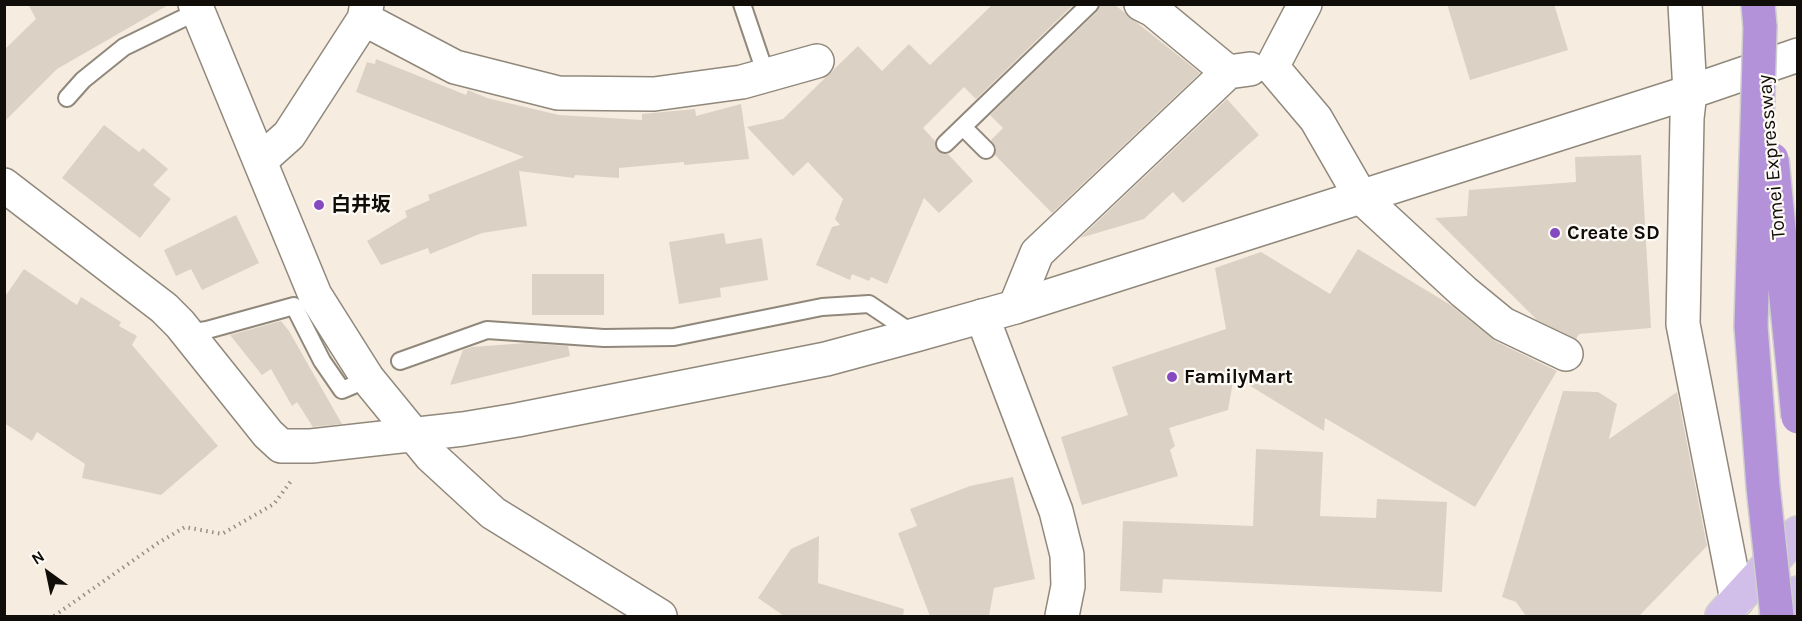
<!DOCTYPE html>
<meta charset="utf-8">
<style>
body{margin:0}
#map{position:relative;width:1802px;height:621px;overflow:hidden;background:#f6ecdf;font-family:Karla,sans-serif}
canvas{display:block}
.frame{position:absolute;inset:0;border:6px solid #110e09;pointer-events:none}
.north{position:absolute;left:18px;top:543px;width:60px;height:60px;-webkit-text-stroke:4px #fefaf5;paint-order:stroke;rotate:327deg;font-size:16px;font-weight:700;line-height:24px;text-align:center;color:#110e09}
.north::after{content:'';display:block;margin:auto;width:21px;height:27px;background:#110e09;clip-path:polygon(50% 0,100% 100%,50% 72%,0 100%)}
</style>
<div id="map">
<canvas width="1802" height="621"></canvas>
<div class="frame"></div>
<div class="north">N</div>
</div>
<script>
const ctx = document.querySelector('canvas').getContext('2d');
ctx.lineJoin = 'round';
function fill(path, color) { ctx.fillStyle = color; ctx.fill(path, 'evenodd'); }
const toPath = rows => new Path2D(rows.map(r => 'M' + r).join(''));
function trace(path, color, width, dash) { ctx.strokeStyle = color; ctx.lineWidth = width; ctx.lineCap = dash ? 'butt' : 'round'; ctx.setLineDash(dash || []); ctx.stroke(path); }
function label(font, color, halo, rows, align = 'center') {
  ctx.font = font + ' Karla,"Noto Sans JP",sans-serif'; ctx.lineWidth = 4.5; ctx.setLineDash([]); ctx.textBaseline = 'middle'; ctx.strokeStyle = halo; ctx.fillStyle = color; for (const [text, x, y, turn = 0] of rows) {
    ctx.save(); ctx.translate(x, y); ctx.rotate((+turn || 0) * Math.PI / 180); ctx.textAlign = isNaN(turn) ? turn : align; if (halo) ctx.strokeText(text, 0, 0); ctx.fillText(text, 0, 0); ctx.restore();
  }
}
const building = toPath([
 [28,4,170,4,57,69,4,122,4,50,36,19],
 [1074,4,976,99,964,87,923,128,935,141,937,151,948,154,973,181,939,213,924,198,887,284,871,277,869,281,852,274,850,280,816,265,832,227,840,225,835,219,843,199,808,162,793,176,747,127,783,119,858,46,882,71,909,44,930,65,992,5],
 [1100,4,1115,5,1200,73,1052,213,995,155,996,148,991,140,1003,128,990,115,1097,12],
 [1447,4,1554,4,1568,50,1470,80],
 [376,59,466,95,468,90,487,98,559,115,642,120,642,114,695,109,696,116,741,104,749,159,684,165,684,162,619,168,619,178,575,175,574,178,519,171,527,226,482,233,430,254,428,248,381,265,367,241,407,217,405,211,430,200,428,195,524,157,356,92,367,62,375,64],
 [1227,99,1259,135,1183,203,1173,192,1144,219,1080,238],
 [104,125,139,152,143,148,168,169,153,185,171,199,140,238,62,178],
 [1641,155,1651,328,1579,334,1576,339,1537,320,1435,218,1467,216,1469,190,1576,182,1575,157],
 [236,215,259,263,202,290,191,269,176,276,164,250],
 [724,233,726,244,762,238,768,280,720,288,721,297,679,304,669,242],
 [1358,249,1449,304,1495,341,1557,371,1475,507,1325,418,1324,431,1234,376,1228,410,1169,428,1175,446,1170,450,1178,476,1082,505,1061,437,1128,415,1112,367,1226,329,1215,268,1261,252,1330,294],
 [24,269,77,305,81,297,121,322,119,326,137,336,132,345,218,446,161,495,82,478,85,464,37,432,32,441,4,423,4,298],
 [532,274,604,274,604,315,532,315],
 [281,321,289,331,342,424,313,427,297,402,292,406,271,369,262,375,230,335],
 [526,343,568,346,570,356,450,385,463,350,472,347],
 [1563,391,1598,392,1617,404,1609,439,1677,392,1707,546,1639,616,1526,616,1516,602,1502,597],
 [1256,449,1323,452,1320,516,1376,518,1377,499,1447,502,1442,592,1163,579,1162,593,1120,591,1123,521,1253,526],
 [1013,477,1035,579,994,588,989,616,930,616,898,533,917,526,910,509,970,486],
 [819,536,818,583,904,609,903,616,784,616,758,598,791,549]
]);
const path = toPath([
 [54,616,158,543,185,527,222,534,274,504,291,481]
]);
const lane = toPath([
 [742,4,766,75],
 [67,98,83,80,124,47,198,11],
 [963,127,986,150],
 [945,144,1090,4],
 [187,333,207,330,294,306,322,361,342,390,368,379],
 [400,361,487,330,604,338,674,337,822,307,869,304,915,335]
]);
const street = toPath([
 [1141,4,1153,10,1228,72,1250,69],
 [1685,4,1690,92,1687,118,1683,324,1737,600],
 [364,19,455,67,558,93,654,94,742,82,817,61],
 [1272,67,1316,119,1361,197,1464,292,1503,324,1566,354],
 [1272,67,1305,4],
 [261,160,289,135,364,19,367,4],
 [1015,307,1037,253,1228,72],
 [982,316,1056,511,1067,555,1068,586,1062,616]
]);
const secondary = toPath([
 [195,4,315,295,368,379,431,456,493,513,660,616],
 [4,185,164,308,180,324,268,434,281,446,311,446,463,429,517,420,826,359,915,335,1015,307,1690,92,1798,55]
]);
const primary = toPath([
 [1722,616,1798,533],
 [1776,616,1798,593]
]);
const highway = toPath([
 [1758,4,1760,27]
]);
const highwayBridge = toPath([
 [1760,27,1751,326,1763,486,1777,616],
 [1772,159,1798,417]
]);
const markers = [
 [319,205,6,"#864ac0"],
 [1555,233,6,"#864ac0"],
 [1172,377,6,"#864ac0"]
];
const streetNames = [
 ["Tomei Expressway",1772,157,-95]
];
const poiNames = [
 ["白井坂",331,205],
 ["Create SD",1567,233],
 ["FamilyMart",1184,377]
];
fill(building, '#dbd2c5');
trace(lane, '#90887b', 20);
trace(street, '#90887b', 36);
trace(secondary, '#90887b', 36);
trace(primary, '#cfcfce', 36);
trace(highway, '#cfcfce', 36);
trace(path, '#979086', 4, [1.5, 4.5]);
trace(lane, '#fff', 16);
trace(street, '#fff', 33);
trace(secondary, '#fff', 33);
trace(primary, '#d1bee9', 33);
trace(highway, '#b392da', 33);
trace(highwayBridge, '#cfcfce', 36, []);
trace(highwayBridge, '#b392da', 33);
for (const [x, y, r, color] of markers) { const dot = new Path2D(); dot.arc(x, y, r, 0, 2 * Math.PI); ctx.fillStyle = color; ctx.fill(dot); trace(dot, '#fefaf5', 2); }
label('20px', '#110e09', '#fefaf5', streetNames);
label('bold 20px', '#110e09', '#fefaf5', poiNames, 'left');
</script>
